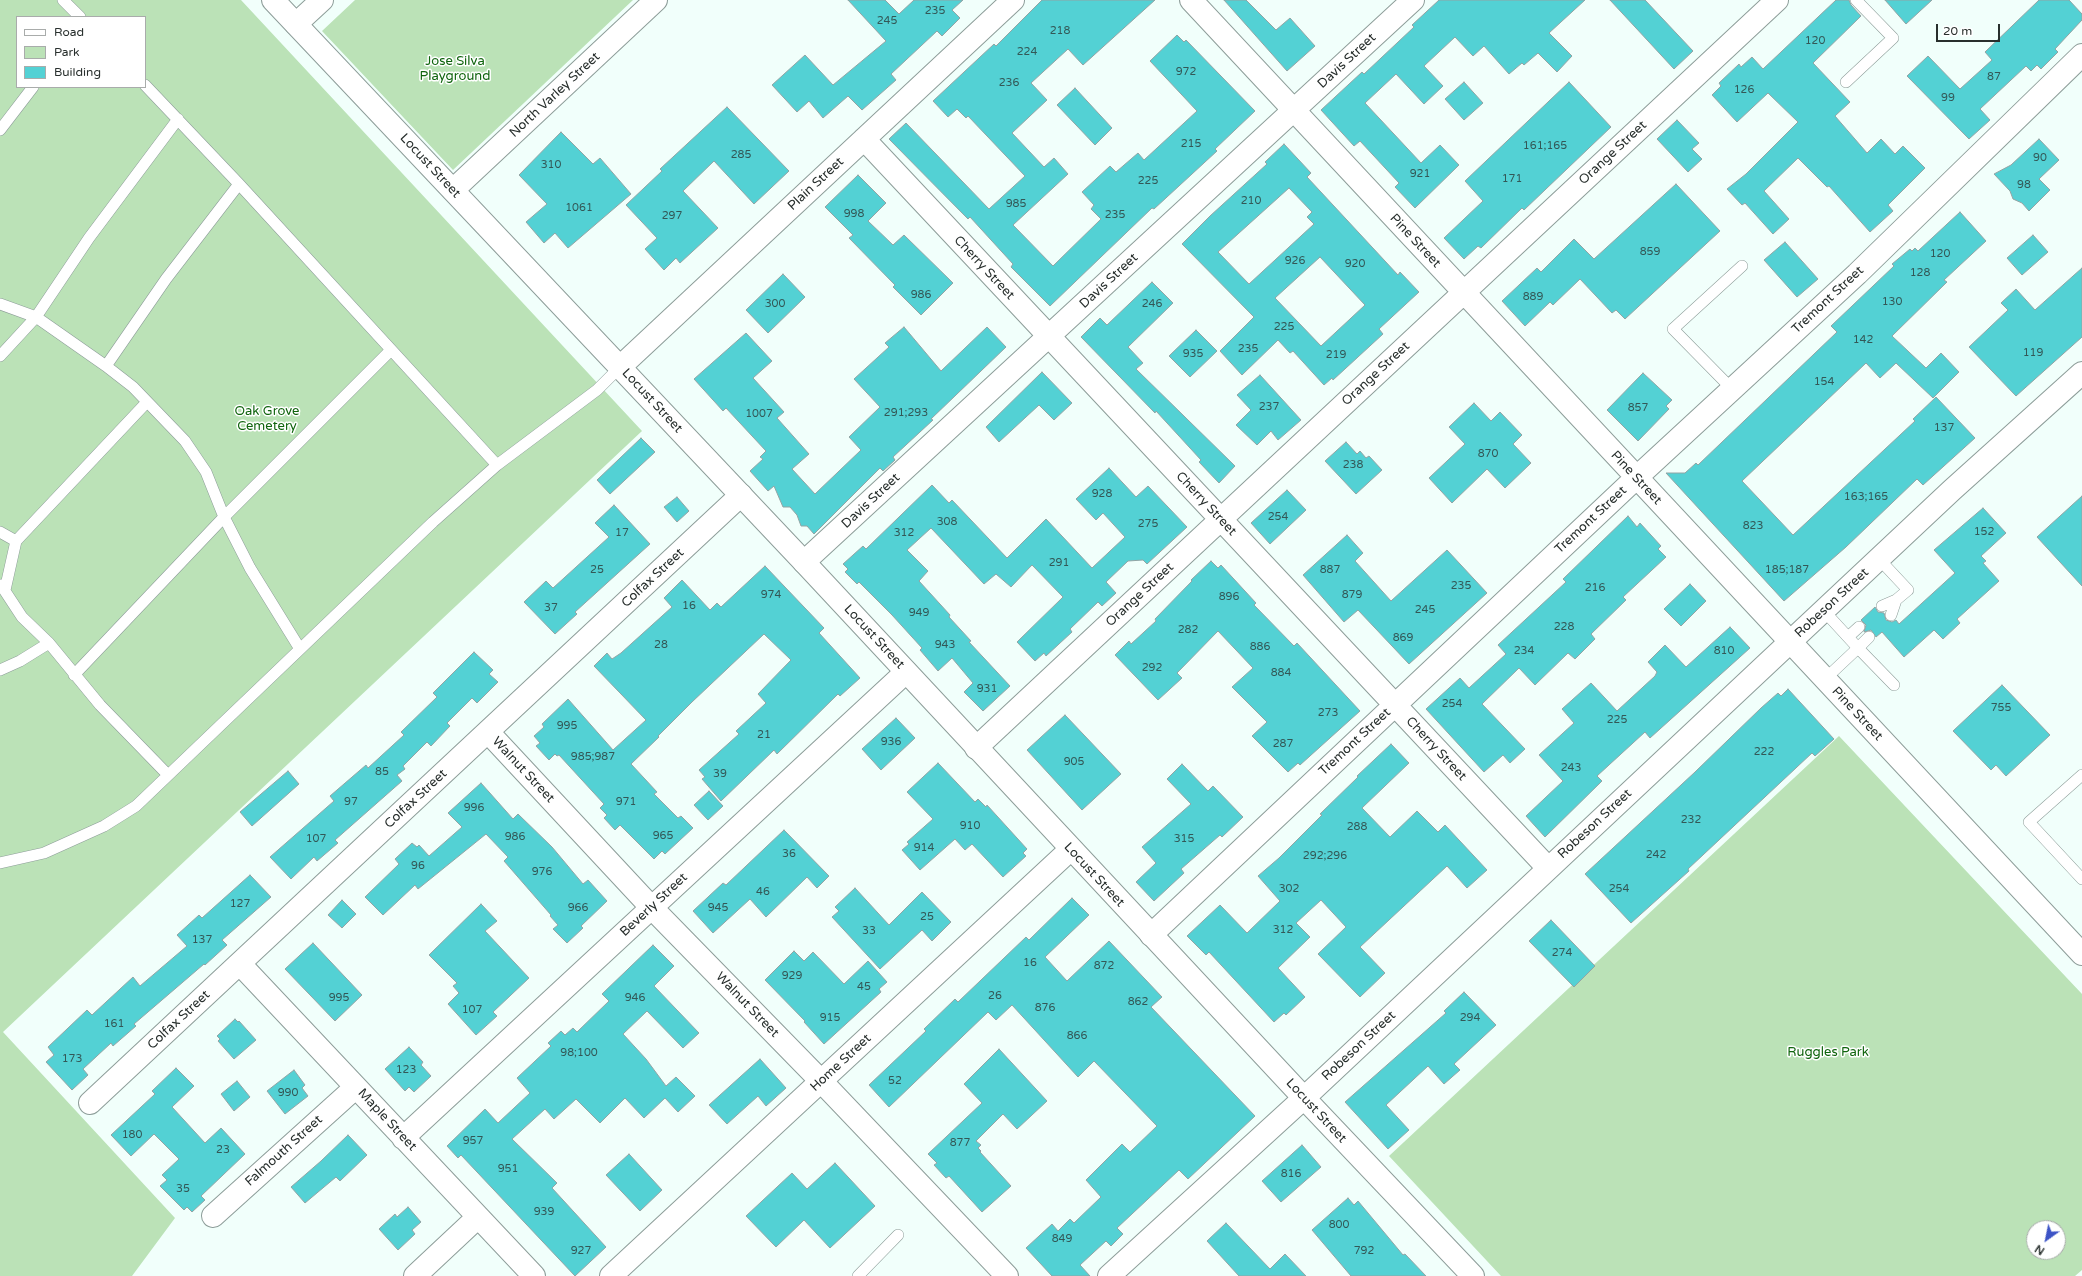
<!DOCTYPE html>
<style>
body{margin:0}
#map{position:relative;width:2082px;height:1276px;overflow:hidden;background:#f1fffb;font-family:"Varela Round",sans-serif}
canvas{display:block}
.legend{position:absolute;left:16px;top:16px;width:130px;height:72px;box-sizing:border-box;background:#fff;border:1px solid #a9acab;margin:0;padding:5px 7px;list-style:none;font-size:12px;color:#282f2d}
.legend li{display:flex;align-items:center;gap:8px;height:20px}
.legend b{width:20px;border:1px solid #a9acab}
.north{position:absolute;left:2026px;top:1220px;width:40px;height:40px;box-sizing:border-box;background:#fff;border:1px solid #a9acab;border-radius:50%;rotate:213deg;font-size:11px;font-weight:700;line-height:16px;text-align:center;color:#282f2d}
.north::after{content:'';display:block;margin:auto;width:14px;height:18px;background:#3d54c6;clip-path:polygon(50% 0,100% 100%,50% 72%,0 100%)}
.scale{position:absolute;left:1936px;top:24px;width:64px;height:18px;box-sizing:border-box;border:2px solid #282f2d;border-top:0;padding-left:5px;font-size:12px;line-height:14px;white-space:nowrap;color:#282f2d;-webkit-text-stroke:3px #fff;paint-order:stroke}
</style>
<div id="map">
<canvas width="2082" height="1276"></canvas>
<ul class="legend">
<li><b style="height:5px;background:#fff"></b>Road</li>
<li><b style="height:11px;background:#bbe2b7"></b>Park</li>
<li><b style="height:11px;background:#53d1d4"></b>Building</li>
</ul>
<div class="north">N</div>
<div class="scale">20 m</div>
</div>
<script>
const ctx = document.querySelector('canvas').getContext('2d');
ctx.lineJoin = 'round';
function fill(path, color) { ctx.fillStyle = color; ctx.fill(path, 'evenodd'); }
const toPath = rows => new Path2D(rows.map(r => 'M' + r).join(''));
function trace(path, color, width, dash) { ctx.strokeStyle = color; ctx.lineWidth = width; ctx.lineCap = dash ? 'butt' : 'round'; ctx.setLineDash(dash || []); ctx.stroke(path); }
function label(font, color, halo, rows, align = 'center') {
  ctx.font = font + ' "Varela Round",sans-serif'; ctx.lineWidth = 3; ctx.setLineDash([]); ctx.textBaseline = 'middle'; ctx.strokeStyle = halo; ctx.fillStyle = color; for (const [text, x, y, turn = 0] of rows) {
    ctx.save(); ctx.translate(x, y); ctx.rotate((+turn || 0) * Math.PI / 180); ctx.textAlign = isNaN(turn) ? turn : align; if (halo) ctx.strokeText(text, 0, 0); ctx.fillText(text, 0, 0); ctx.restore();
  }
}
const green = toPath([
 [0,0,241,0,642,431,3,1032,175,1218,132,1276,0,1276],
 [17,17,145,17,145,87,17,87],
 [355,0,633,0,453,170,322,31],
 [1839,736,2082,994,2082,1270,2075,1276,1501,1276,1389,1156],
 [2034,1228,2058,1228,2058,1252,2034,1252]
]);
const building = toPath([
 [848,0,885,0,899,14,914,0,963,0,952,10,960,18,942,36,937,31,891,74,896,80,862,110,848,96,823,118,809,101,797,112,772,85,805,55,833,85,886,41,848,0],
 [1042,0,1155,0,1083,65,1068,49,1031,83,1047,100,1012,133,1044,167,1054,158,1068,174,1013,225,1053,266,1101,219,1091,209,1094,205,1082,192,1110,166,1116,172,1138,153,1144,160,1197,111,1150,61,1177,35,1184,42,1186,40,1255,111,1215,149,1217,151,1154,209,1152,208,1050,306,1011,267,1013,264,970,217,968,219,889,139,906,123,989,209,1025,176,968,116,966,118,957,109,948,117,933,101,994,44,996,46,1042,0],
 [1224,0,1246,0,1276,30,1290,18,1315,46,1287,71,1224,0],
 [1439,0,1585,0,1549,33,1572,56,1557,72,1538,53,1524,65,1522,63,1509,74,1484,46,1473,56,1455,37,1424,66,1443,86,1424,104,1396,74,1365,103,1421,163,1440,145,1459,165,1415,208,1395,187,1399,183,1360,141,1354,146,1321,110,1362,72,1364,74,1414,27,1412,25,1439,0],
 [1610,0,1645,0,1693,51,1674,69,1610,0],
 [1836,0,1849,0,1851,5,1861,16,1813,63,1850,102,1835,116,1867,153,1881,139,1895,154,1903,146,1925,168,1888,205,1893,211,1870,232,1829,186,1827,187,1798,158,1764,191,1789,219,1773,234,1745,203,1742,205,1727,189,1746,174,1798,122,1768,93,1737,122,1712,95,1721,86,1719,83,1739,64,1741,67,1752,57,1763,69,1836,0],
 [1885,0,1932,0,1906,24,1885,0],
 [2039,0,2069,0,2082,14,2082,20,2055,49,2058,52,2041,69,2037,65,2031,71,2026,66,1980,109,1990,120,1969,139,1907,76,1928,56,1960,89,1992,60,1985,52,2039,0],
 [1464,82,1483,103,1464,120,1445,99,1464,82],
 [1569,82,1611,127,1524,210,1522,208,1481,248,1478,246,1464,259,1444,238,1483,201,1465,181,1569,82],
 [1075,88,1112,128,1095,145,1057,105,1075,88],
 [727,107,789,171,754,204,714,161,683,191,718,228,680,263,676,258,664,270,645,249,657,238,626,205,662,171,660,169,727,107],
 [1677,120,1699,143,1692,149,1702,159,1688,172,1657,139,1677,120],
 [561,132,593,164,600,158,631,194,568,248,555,233,544,243,526,222,547,204,519,175,561,132],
 [2039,139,2059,160,2039,179,2050,190,2029,211,2022,203,2013,199,2010,191,1994,174,2011,165,2039,139],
 [1284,144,1311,173,1307,177,1398,275,1400,272,1419,292,1379,329,1383,334,1333,380,1332,378,1324,385,1293,351,1290,353,1278,340,1242,375,1220,351,1254,317,1182,244,1210,216,1267,164,1265,162,1284,144],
 [1289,188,1312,212,1307,217,1314,224,1249,284,1218,252,1289,188],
 [1320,257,1365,305,1321,346,1275,298,1320,257],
 [858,175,886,203,868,221,893,245,904,235,953,283,921,315,893,287,895,285,849,238,853,235,825,207,858,175],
 [1676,184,1720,231,1625,319,1616,310,1612,313,1580,279,1553,305,1550,302,1525,326,1502,301,1537,268,1541,272,1574,239,1594,259,1676,184],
 [1960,212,1986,241,1944,280,1947,282,1892,336,1926,368,1941,353,1959,372,1933,398,1896,363,1880,378,1866,363,1742,481,1793,535,1915,421,1913,419,1936,397,1975,438,1923,485,1917,479,1846,547,1784,601,1666,473,1685,473,1696,463,1698,465,1837,332,1831,326,1894,266,1892,264,1910,249,1912,251,1915,248,1918,251,1960,212],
 [2033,235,2048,252,2022,275,2007,258,2033,235],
 [1785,242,1818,279,1797,297,1764,260,1785,242],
 [2082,268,2082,337,2016,396,1969,347,2008,310,2001,303,2016,289,2035,310,2082,268],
 [783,274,805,297,768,333,746,310,783,274],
 [1152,282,1173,303,1128,347,1143,363,1136,369,1235,466,1219,483,1199,462,1201,460,1156,411,1155,413,1081,337,1100,318,1107,325,1152,282],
 [904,327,941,371,987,327,1006,347,931,419,933,420,893,457,895,460,883,471,880,468,814,534,807,526,801,526,797,515,790,507,783,507,774,486,768,491,750,471,763,459,760,457,766,451,726,408,723,411,694,379,746,333,772,361,753,378,784,412,777,418,809,454,792,469,815,494,861,450,849,437,880,407,854,379,889,347,885,343,904,327],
 [1196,330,1217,351,1190,377,1169,356,1196,330],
 [1042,372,1072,403,1054,420,1039,405,999,442,986,427,1042,372],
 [1643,373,1672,400,1666,406,1669,409,1638,441,1607,410,1643,373],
 [1260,375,1301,420,1278,440,1271,431,1257,445,1236,425,1251,410,1237,395,1260,375],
 [1474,403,1491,421,1500,412,1522,435,1513,444,1531,463,1505,488,1487,469,1452,503,1429,478,1465,444,1449,427,1474,403],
 [641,438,655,452,610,494,597,480,641,438],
 [1346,442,1357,454,1360,451,1366,458,1369,456,1382,470,1356,494,1325,461,1346,442],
 [1109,468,1136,497,1148,486,1187,527,1147,564,1143,560,1128,561,1106,582,1116,593,1102,606,1098,602,1070,629,1072,632,1046,656,1044,653,1035,661,1017,642,1063,597,1032,565,1011,587,996,574,984,584,931,528,907,550,928,571,919,581,950,615,949,617,971,641,969,642,1010,686,983,711,964,692,973,683,952,658,938,671,920,650,922,648,892,615,859,582,857,584,845,572,848,569,843,564,863,546,866,549,932,485,949,503,952,500,1007,558,1046,519,1092,568,1125,537,1103,513,1096,520,1076,499,1109,468],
 [1287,490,1306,510,1270,544,1251,523,1287,490],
 [2082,496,2082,586,2037,537,2082,496],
 [677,497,689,511,677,522,664,507,677,497],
 [614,505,650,544,575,612,577,614,555,634,524,602,546,581,553,588,609,537,595,523,614,505],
 [1983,508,2006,533,1981,556,1986,561,1983,563,1999,581,1957,619,1960,623,1943,639,1934,630,1904,657,1882,632,1876,637,1871,630,1864,632,1866,625,1861,620,1875,607,1878,612,1884,613,1886,620,1892,622,1896,620,1899,624,1955,573,1934,550,1983,508],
 [1628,516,1637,527,1640,523,1661,546,1658,549,1666,557,1623,597,1626,600,1591,634,1595,639,1575,659,1568,653,1535,685,1519,668,1482,704,1525,749,1510,763,1503,755,1484,772,1426,709,1460,678,1469,688,1506,654,1498,645,1566,582,1563,579,1628,516],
 [1347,535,1363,553,1355,561,1391,601,1447,550,1487,593,1409,664,1358,610,1344,622,1303,575,1347,535],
 [1211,561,1218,568,1221,565,1256,603,1254,605,1294,646,1297,643,1360,711,1300,765,1298,763,1288,772,1252,736,1267,722,1232,687,1253,668,1218,631,1177,673,1182,678,1158,700,1115,655,1129,641,1131,644,1156,621,1155,619,1192,581,1191,580,1211,561],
 [765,566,824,628,819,633,860,678,840,696,838,694,777,754,774,750,721,801,702,779,705,777,699,770,739,734,736,731,766,703,758,694,791,660,764,634,692,702,658,736,659,737,631,764,657,792,654,794,678,818,681,816,693,828,665,854,662,851,654,859,620,825,615,830,604,818,607,815,600,808,604,804,559,755,557,756,555,754,549,760,536,746,540,743,534,736,544,727,542,724,568,699,613,750,646,720,594,666,607,653,612,659,621,653,672,607,664,598,682,580,710,610,717,603,721,607,765,566],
 [1690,584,1706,601,1681,626,1664,609,1690,584],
 [1730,627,1750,648,1650,738,1645,732,1597,776,1602,781,1545,837,1526,816,1563,781,1539,755,1574,723,1562,709,1591,683,1617,711,1655,676,1657,672,1648,662,1665,645,1686,667,1730,627],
 [474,652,493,670,489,674,498,682,477,703,472,698,447,723,450,726,431,746,427,742,403,766,405,769,397,775,402,781,335,840,338,843,317,861,314,857,291,879,270,857,334,801,330,796,366,765,368,768,404,735,401,732,437,697,433,693,474,652],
 [2002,685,2050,735,2006,776,1996,765,1991,770,1953,731,2002,685],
 [1788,689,1834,739,1815,756,1812,753,1688,869,1689,871,1631,923,1585,874,1695,772,1761,708,1778,693,1781,696,1788,689],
 [1065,715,1121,774,1082,810,1027,750,1065,715],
 [896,718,915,738,881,770,862,749,896,718],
 [1391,744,1409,763,1362,808,1390,837,1417,811,1438,832,1445,825,1487,870,1467,888,1447,866,1360,947,1385,973,1360,997,1318,954,1346,927,1321,900,1296,923,1310,937,1278,968,1305,997,1286,1015,1284,1013,1274,1022,1209,952,1206,955,1187,936,1220,905,1247,933,1280,901,1258,876,1279,858,1322,815,1320,814,1358,777,1357,776,1391,744],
 [938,763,975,802,978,799,986,807,987,805,1027,849,1023,853,1026,856,1003,877,972,844,965,850,955,839,920,870,902,850,909,844,907,842,933,819,907,792,938,763],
 [1182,764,1208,791,1213,786,1243,817,1222,837,1220,835,1181,869,1184,873,1154,901,1136,882,1156,863,1142,847,1191,804,1167,779,1182,764],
 [288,771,299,784,252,826,240,812,288,771],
 [481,783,513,819,518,814,552,847,583,884,588,880,607,901,581,926,583,928,567,943,553,929,558,925,550,916,551,915,504,861,508,857,486,834,418,889,415,885,383,915,365,897,399,864,395,859,412,843,417,847,419,845,429,856,462,827,448,813,481,783],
 [709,791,723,806,708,820,694,805,709,791],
 [784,830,829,876,817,888,807,877,766,917,750,899,713,933,693,911,723,883,726,885,784,830],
 [250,875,271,897,222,940,227,945,205,965,204,964,134,1024,136,1026,113,1046,111,1043,83,1069,88,1075,72,1090,46,1062,54,1055,48,1047,87,1010,92,1015,133,977,140,986,187,946,177,935,199,915,202,918,250,875],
 [855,888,889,925,922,892,951,922,932,941,922,930,880,969,832,917,839,911,835,907,855,888],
 [1072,898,1089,915,1045,957,1067,981,1109,941,1162,997,1151,1007,1255,1116,1188,1179,1179,1170,1117,1228,1123,1234,1111,1246,1106,1241,1080,1265,1090,1276,1052,1276,1026,1248,1052,1224,1058,1231,1070,1219,1074,1223,1101,1197,1086,1180,1122,1144,1130,1152,1157,1126,1094,1061,1078,1077,1012,1005,996,1020,988,1012,889,1107,869,1085,926,1031,924,1029,955,999,958,1002,1026,937,1029,940,1072,898],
 [342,900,356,914,342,928,328,915,342,900],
 [481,904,497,921,485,931,529,978,493,1012,497,1016,476,1035,448,1004,459,993,453,986,457,983,429,955,481,904],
 [1551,920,1595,966,1574,987,1529,941,1551,920],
 [313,943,362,995,335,1021,285,969,313,943],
 [653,945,674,966,654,986,699,1033,683,1048,647,1011,623,1034,646,1059,666,1086,676,1077,695,1096,678,1112,665,1098,644,1118,625,1098,600,1123,576,1099,554,1119,545,1109,512,1139,557,1183,552,1188,606,1247,575,1276,461,1155,458,1158,447,1146,485,1109,498,1123,530,1093,517,1078,551,1046,548,1043,561,1031,565,1035,573,1028,577,1032,609,1001,602,994,653,945],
 [794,951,804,961,813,952,844,984,868,961,887,982,879,989,881,992,824,1044,804,1022,805,1021,765,980,794,951],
 [1464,992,1496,1025,1454,1064,1460,1070,1444,1084,1428,1066,1386,1105,1409,1130,1388,1149,1345,1102,1446,1013,1444,1011,1464,992],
 [235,1019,238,1022,239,1021,256,1040,234,1059,218,1041,220,1039,217,1036,235,1019],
 [409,1047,423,1062,421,1065,431,1076,414,1092,409,1087,405,1091,385,1069,409,1047],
 [999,1049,1047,1101,1017,1129,1003,1114,976,1141,981,1145,978,1148,981,1151,980,1152,1011,1186,982,1212,949,1176,946,1178,934,1165,937,1163,928,1154,982,1103,964,1084,999,1049],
 [760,1059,786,1088,766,1106,758,1096,727,1124,709,1105,760,1059],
 [176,1068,194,1086,172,1107,205,1143,221,1128,245,1154,201,1196,205,1200,192,1212,187,1207,184,1210,160,1186,167,1180,162,1175,179,1159,154,1134,131,1156,111,1135,155,1094,152,1091,176,1068],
 [294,1070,305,1085,302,1088,308,1096,285,1114,267,1091,294,1070],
 [237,1081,250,1097,234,1111,221,1094,237,1081],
 [348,1135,367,1155,340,1181,336,1177,305,1203,291,1187,321,1161,348,1135],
 [1302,1145,1321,1167,1281,1202,1262,1181,1302,1145],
 [629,1154,662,1190,640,1211,606,1175,629,1154],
 [835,1163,875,1206,830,1248,804,1220,776,1247,746,1216,792,1173,807,1189,835,1163],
 [1348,1198,1354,1205,1358,1201,1403,1255,1405,1254,1426,1276,1351,1276,1312,1230,1348,1198],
 [408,1207,421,1222,412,1230,415,1234,398,1250,379,1229,395,1214,397,1217,408,1207],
 [1226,1223,1270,1269,1285,1254,1306,1276,1239,1276,1207,1241,1226,1223]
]);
const lane = toPath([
 [63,0,80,17],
 [1846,82,1893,38,1856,0],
 [145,85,239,184,497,465],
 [0,130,33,87],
 [0,304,36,317,106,366,133,387,185,441,206,472,224,517,250,568,300,649],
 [0,356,36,317,89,238,178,119],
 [106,366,166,279,239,184],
 [1732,389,1673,329,1742,266],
 [0,532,16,541],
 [1879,559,1908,590,1896,600,1891,615],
 [1,585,22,617,49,643],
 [5,590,16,541,147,402],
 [1882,606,1896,600],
 [1824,611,1858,648,1869,637],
 [1848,637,1859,627],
 [0,670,20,661,49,643,100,705,168,775],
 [74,675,224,517,391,350],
 [1825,679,1858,648,1894,685],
 [2082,775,2029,822,2082,879],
 [0,863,44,853,104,826,136,806,433,522,497,465,597,390,620,367],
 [858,1276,898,1235]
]);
const street = toPath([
 [1191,0,2082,954],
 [296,24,322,0],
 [864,139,1548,868],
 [453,190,656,0],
 [620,367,1013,0],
 [804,562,1413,0],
 [488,732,651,907,821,1081,1007,1276],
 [976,748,1777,0],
 [1151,935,1636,478,1857,274,2082,55],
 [240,964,534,1276],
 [90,1103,741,495],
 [403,1138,906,672],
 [213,1216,356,1087],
 [415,1276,478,1217],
 [611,1276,1071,849]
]);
const secondary = toPath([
 [273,0,804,562,1304,1098,1473,1276],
 [1109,1276,1304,1098,1952,490,2082,373]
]);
const numberNames = [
 ["235",935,11],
 ["245",887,21],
 ["218",1060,31],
 ["120",1815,41],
 ["224",1027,52],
 ["972",1186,72],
 ["87",1994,77],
 ["236",1009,83],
 ["126",1744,90],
 ["99",1948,98],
 ["215",1191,144],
 ["161;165",1545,146],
 ["285",741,155],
 ["90",2040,158],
 ["310",551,165],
 ["921",1420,174],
 ["171",1512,179],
 ["225",1148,181],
 ["98",2024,185],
 ["210",1251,201],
 ["985",1016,204],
 ["1061",579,208],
 ["998",854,214],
 ["235",1115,215],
 ["297",672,216],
 ["859",1650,252],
 ["120",1940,254],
 ["926",1295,261],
 ["920",1355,264],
 ["128",1920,273],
 ["986",921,295],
 ["889",1533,297],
 ["130",1892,302],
 ["300",775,304],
 ["246",1152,304],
 ["225",1284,327],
 ["142",1863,340],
 ["235",1248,349],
 ["119",2033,353],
 ["935",1193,354],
 ["219",1336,355],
 ["154",1824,382],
 ["237",1269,407],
 ["857",1638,408],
 ["291;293",906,413],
 ["1007",759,414],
 ["137",1944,428],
 ["870",1488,454],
 ["238",1353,465],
 ["928",1102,494],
 ["163;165",1866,497],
 ["254",1278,517],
 ["308",947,522],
 ["275",1148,524],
 ["823",1753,526],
 ["152",1984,532],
 ["17",622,533],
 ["312",904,533],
 ["291",1059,563],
 ["25",597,570],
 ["887",1330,570],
 ["185;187",1787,570],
 ["235",1461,586],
 ["216",1595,588],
 ["974",771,595],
 ["879",1352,595],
 ["896",1229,597],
 ["16",689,606],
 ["37",551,608],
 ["245",1425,610],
 ["949",919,613],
 ["228",1564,627],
 ["282",1188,630],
 ["869",1403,638],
 ["28",661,645],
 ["943",945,645],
 ["886",1260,647],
 ["234",1524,651],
 ["810",1724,651],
 ["292",1152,668],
 ["884",1281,673],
 ["931",987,689],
 ["254",1452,704],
 ["755",2001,708],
 ["273",1328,713],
 ["225",1617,720],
 ["995",567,726],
 ["21",764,735],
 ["936",891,742],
 ["287",1283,744],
 ["222",1764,752],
 ["985;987",593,757],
 ["905",1074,762],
 ["243",1571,768],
 ["85",382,772],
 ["39",720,774],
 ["97",351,802],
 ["971",626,802],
 ["996",474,808],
 ["232",1691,820],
 ["910",970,826],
 ["288",1357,827],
 ["965",663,836],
 ["986",515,837],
 ["107",316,839],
 ["315",1184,839],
 ["914",924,848],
 ["36",789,854],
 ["242",1656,855],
 ["292;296",1325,856],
 ["96",418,866],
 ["976",542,872],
 ["302",1289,889],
 ["254",1619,889],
 ["46",763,892],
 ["127",240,904],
 ["966",578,908],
 ["945",718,908],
 ["25",927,917],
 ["312",1283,930],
 ["33",869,931],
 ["137",202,940],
 ["274",1562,953],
 ["16",1030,963],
 ["872",1104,966],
 ["929",792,976],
 ["45",864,987],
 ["26",995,996],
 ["995",339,998],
 ["946",635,998],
 ["862",1138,1002],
 ["876",1045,1008],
 ["107",472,1010],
 ["915",830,1018],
 ["294",1470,1018],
 ["161",114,1024],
 ["866",1077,1036],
 ["98;100",579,1053],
 ["173",72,1059],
 ["123",406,1070],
 ["52",895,1081],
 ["990",288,1093],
 ["180",132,1135],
 ["957",473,1141],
 ["877",960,1143],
 ["23",223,1150],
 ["951",508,1169],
 ["816",1291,1174],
 ["35",183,1189],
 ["939",544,1212],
 ["800",1339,1225],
 ["849",1062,1239],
 ["927",581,1251],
 ["792",1364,1251]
];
const streetNames = [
 ["Davis Street",1347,61,-43],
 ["North Varley Street",555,95,-43],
 ["Orange Street",1613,153,-43],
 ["Locust Street",430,166,47],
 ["Plain Street",816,184,-43],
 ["Pine Street",1415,241,47],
 ["Cherry Street",984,268,47],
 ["Davis Street",1109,281,-43],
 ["Tremont Street",1828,300,-43],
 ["Orange Street",1376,374,-43],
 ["Locust Street",652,401,47],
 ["Pine Street",1636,478,47],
 ["Davis Street",871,501,-43],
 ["Cherry Street",1206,504,47],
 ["Tremont Street",1591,520,-43],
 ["Colfax Street",653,578,-43],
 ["Orange Street",1140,595,-43],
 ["Robeson Street",1832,603,-43],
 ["Locust Street",874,637,47],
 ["Pine Street",1857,714,47],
 ["Tremont Street",1355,742,-43],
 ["Cherry Street",1436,749,47],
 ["Walnut Street",523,770,47],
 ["Colfax Street",416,799,-43],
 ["Robeson Street",1595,824,-43],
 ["Locust Street",1094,875,47],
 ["Beverly Street",654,905,-43],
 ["Walnut Street",747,1005,46],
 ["Colfax Street",179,1020,-43],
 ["Robeson Street",1359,1046,-43],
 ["Home Street",841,1063,-43],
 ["Locust Street",1316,1111,47],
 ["Maple Street",387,1120,47],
 ["Falmouth Street",284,1151,-42]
];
const parkNames = [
 ["Jose Silva",455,62],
 ["Playground",455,77],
 ["Oak Grove",267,412],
 ["Cemetery",267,427],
 ["Ruggles Park",1828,1053]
];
fill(green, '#bbe2b7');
fill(building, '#53d1d4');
trace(building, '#92a4a4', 1);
trace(lane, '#8d9d99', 12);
trace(street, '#8d9d99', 24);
trace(secondary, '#8d9d99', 24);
trace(lane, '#fff', 11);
trace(street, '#fff', 22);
trace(secondary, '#fff', 22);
label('11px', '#335857', null, numberNames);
label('13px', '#282f2d', '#fff', streetNames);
label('13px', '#0f640d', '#fff', parkNames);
</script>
